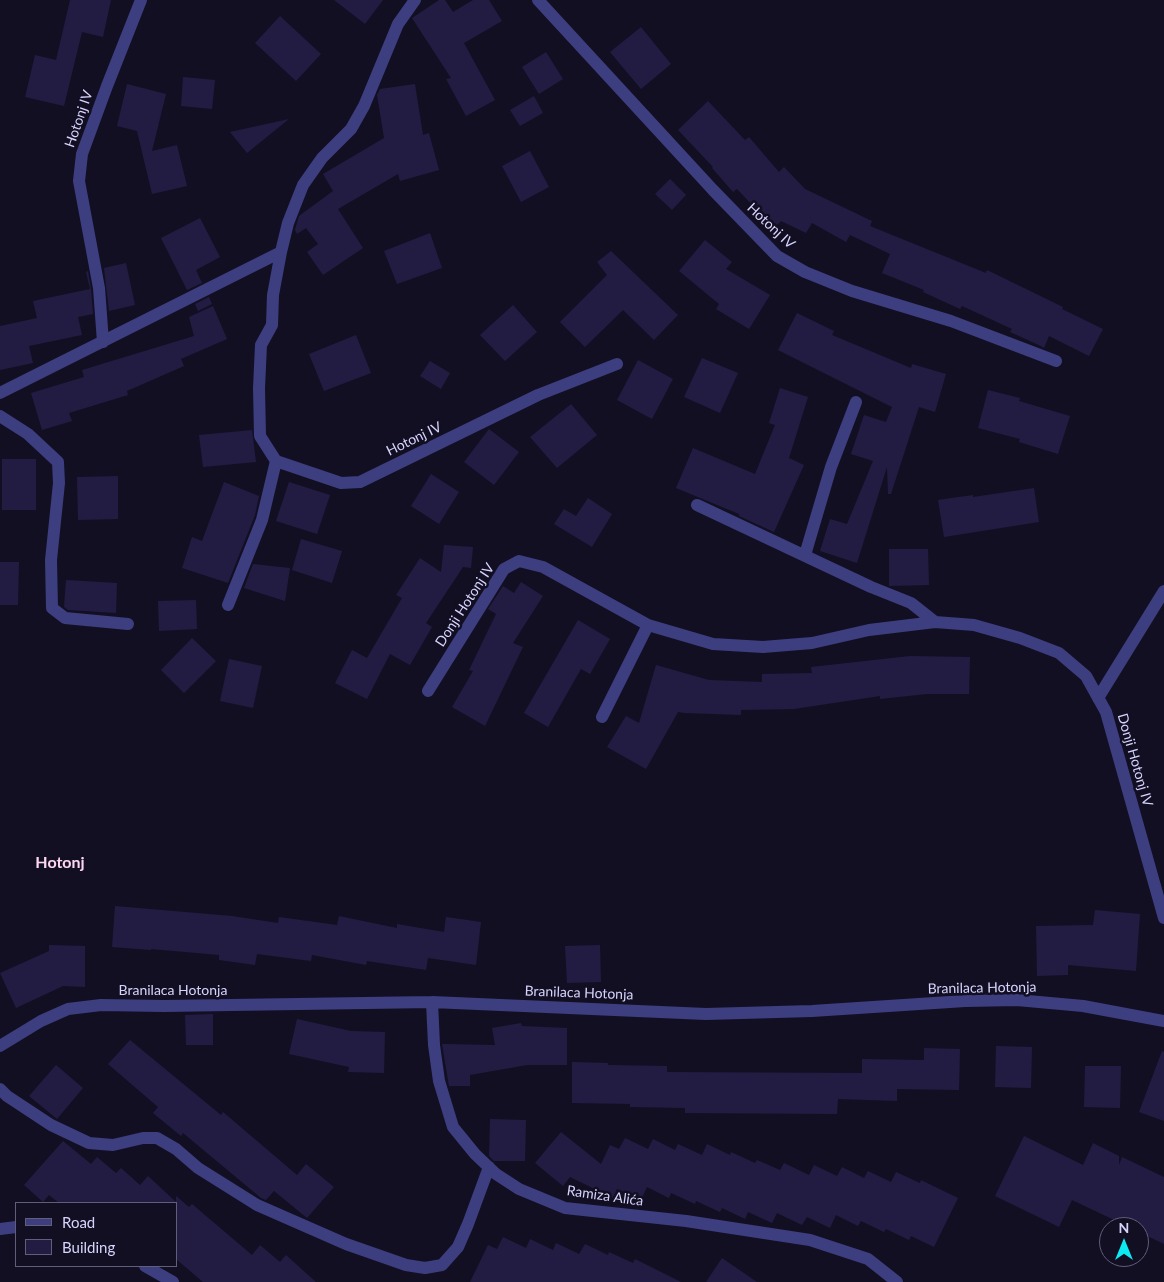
<!DOCTYPE html>
<meta charset="utf-8">
<style>
body{margin:0}
#map{position:relative;width:1164px;height:1282px;overflow:hidden;background:#120f23;font-family:Lato,sans-serif}
canvas{display:block}
.legend{position:absolute;left:15px;top:1202px;width:162px;height:65px;box-sizing:border-box;background:#120f23;border:1px solid #605e7a;margin:0;padding:6px 9px;list-style:none;font-size:15px;color:#d6d4fd}
.legend li{display:flex;align-items:center;gap:10px;height:25px}
.legend b{width:25px;border:1px solid #605e7a}
.north{position:absolute;left:1099px;top:1217px;width:50px;height:50px;box-sizing:border-box;background:#120f23;border:1px solid #605e7a;border-radius:50%;rotate:0deg;font-size:14px;font-weight:700;line-height:20px;text-align:center;color:#d6d4fd}
.north::after{content:'';display:block;margin:auto;width:18px;height:22px;background:#0ce9f1;clip-path:polygon(50% 0,100% 100%,50% 72%,0 100%)}
</style>
<div id="map">
<canvas width="1164" height="1282"></canvas>
<ul class="legend">
<li><b style="height:6px;background:#3d3e80"></b>Road</li>
<li><b style="height:14px;background:#221c43"></b>Building</li>
</ul>
<div class="north">N</div>
</div>
<script>
const ctx = document.querySelector('canvas').getContext('2d');
ctx.lineJoin = 'round';
function fill(path, color) { ctx.fillStyle = color; ctx.fill(path, 'evenodd'); }
const toPath = rows => new Path2D(rows.map(r => 'M' + r).join(''));
function trace(path, color, width, dash) { ctx.strokeStyle = color; ctx.lineWidth = width; ctx.lineCap = dash ? 'butt' : 'round'; ctx.setLineDash(dash || []); ctx.stroke(path); }
function label(font, color, halo, rows, align = 'center') {
  ctx.font = font + ' Lato,sans-serif'; ctx.lineWidth = 5; ctx.setLineDash([]); ctx.textBaseline = 'middle'; ctx.strokeStyle = halo; ctx.fillStyle = color; for (const [text, x, y, turn = 0] of rows) {
    ctx.save(); ctx.translate(x, y); ctx.rotate((+turn || 0) * Math.PI / 180); ctx.textAlign = isNaN(turn) ? turn : align; if (halo) ctx.strokeText(text, 0, 0); ctx.fillText(text, 0, 0); ctx.restore();
  }
}
const building = toPath([
 [70,0,111,0,103,37,82,32,64,106,25,97,35,55,56,60],
 [334,0,383,0,365,24],
 [439,0,445,0,453,12,473,0,489,0,502,21,464,43,495,100,466,116,446,79,451,78,412,18],
 [280,16,321,54,296,81,255,43],
 [641,27,671,64,641,89,610,52],
 [546,52,563,79,539,94,522,67],
 [183,77,215,80,212,109,181,106],
 [127,84,166,94,152,151,177,145,187,186,152,194,137,131,117,126],
 [415,84,423,135,429,133,439,170,400,181,398,174,338,209,363,248,323,275,307,252,318,244,306,228,297,234,295,230,299,216,333,191,323,174,384,138,377,95,380,89],
 [534,96,543,113,520,126,510,110],
 [708,101,745,140,749,137,779,172,784,167,805,189,872,221,870,226,986,273,987,270,1063,307,1062,309,1103,329,1089,356,1049,336,1044,348,1041,346,1010,332,1012,329,962,306,960,309,923,292,924,290,882,273,890,254,850,235,846,242,812,223,806,233,781,221,774,228,737,189,733,192,712,168,713,167,678,130],
 [289,119,247,153,230,132],
 [530,151,549,187,521,202,502,166],
 [670,179,686,195,672,210,655,194],
 [200,218,220,257,196,270,202,283,187,290,161,238],
 [430,233,442,268,397,284,384,251],
 [705,240,732,262,726,269,770,295,749,329,716,309,719,304,679,271],
 [611,251,678,315,654,340,623,310,585,347,560,322,607,275,597,262],
 [126,263,135,305,109,311,104,268],
 [88,271,91,289,93,314,78,317,82,335,29,346,33,363,0,370,0,326,37,318,33,301,90,289,86,272],
 [209,297,212,304,198,311,195,304],
 [513,305,537,332,505,361,480,335],
 [213,306,227,339,181,359,184,366,127,391,128,395,69,413,72,421,42,430,31,393,84,377,82,370,194,336,189,317],
 [797,313,834,331,832,335,911,368,912,364,946,374,935,412,919,407,891,494,888,494,887,467,857,563,820,551,830,519,847,524,873,461,851,454,864,415,886,422,892,407,778,350],
 [356,335,371,373,324,391,309,354],
 [702,358,738,373,720,413,684,397],
 [638,360,673,379,652,419,617,400],
 [430,361,450,373,441,389,420,376],
 [780,388,808,397,789,458,804,465,774,532,739,516,739,514,676,488,693,448,755,474,775,425,769,423],
 [988,390,1020,398,1019,401,1070,416,1058,454,1019,442,1020,439,978,428],
 [571,404,597,435,557,468,530,437],
 [489,429,519,452,494,485,464,462],
 [252,430,256,462,203,467,199,435],
 [2,459,36,459,36,510,2,510],
 [431,474,459,492,439,524,411,506],
 [118,476,118,519,78,520,77,477],
 [224,482,259,496,255,515,228,583,182,568,192,537,202,541],
 [289,482,330,495,317,534,276,521],
 [1034,488,1039,522,944,537,938,500,973,495,973,497],
 [588,498,612,514,592,547,554,524,564,509,576,516],
 [301,539,342,551,332,583,292,570],
 [444,545,473,547,471,568,463,567,426,623,432,627,410,665,390,654,367,699,335,683,352,650,367,658,402,598,396,595,420,558,441,572],
 [889,549,928,549,929,585,889,586],
 [0,562,19,562,18,605,0,605],
 [253,564,290,568,285,601,244,588],
 [66,580,117,583,116,613,68,610,64,607],
 [521,582,543,596,513,643,523,647,485,726,452,707,473,671,469,670,496,614,488,609,503,586,514,593],
 [196,600,197,629,159,631,158,601],
 [578,620,610,639,590,674,581,669,548,727,524,713],
 [192,638,216,661,184,693,161,670],
 [910,656,970,657,969,694,927,694,880,699,880,696,794,709,741,710,741,715,685,713,678,712,646,769,607,747,626,716,639,723,656,665,709,680,762,682,762,674,812,673,811,667],
 [229,659,262,666,253,708,220,701],
 [115,906,232,916,278,923,279,917,337,925,339,916,397,928,397,924,444,932,446,917,481,922,476,965,428,958,426,970,367,961,366,965,312,955,311,961,257,954,255,965,219,960,219,955,151,949,151,950,112,947],
 [1095,910,1140,914,1136,971,1068,965,1068,975,1037,976,1036,926,1093,925],
 [49,945,85,946,85,987,63,986,16,1008,0,973,49,951],
 [600,945,601,982,567,983,565,946],
 [213,1014,213,1045,186,1045,185,1015],
 [297,1019,351,1031,385,1032,384,1073,348,1072,349,1067,289,1054],
 [521,1023,522,1026,567,1028,567,1065,527,1065,470,1075,470,1086,449,1086,442,1044,495,1045,492,1028],
 [130,1040,221,1115,223,1112,297,1175,306,1164,334,1187,307,1218,274,1191,266,1200,261,1198,183,1133,181,1136,153,1113,158,1107,108,1064],
 [996,1046,1032,1047,1031,1088,995,1087],
 [924,1048,960,1049,959,1090,897,1089,897,1101,838,1099,837,1114,685,1113,685,1108,630,1107,630,1104,572,1103,572,1062,608,1063,608,1065,667,1066,667,1072,862,1073,862,1059,924,1060],
 [1162,1051,1164,1052,1164,1121,1139,1112],
 [56,1065,83,1088,57,1119,29,1096],
 [1085,1066,1121,1066,1120,1108,1084,1107],
 [490,1119,526,1120,525,1161,494,1161,489,1156],
 [561,1132,601,1164,610,1145,619,1149,625,1138,648,1149,653,1139,675,1150,678,1144,702,1155,707,1144,730,1155,731,1152,755,1163,757,1160,780,1170,784,1163,809,1175,814,1165,837,1176,842,1167,864,1178,868,1171,891,1182,896,1172,920,1183,921,1180,958,1198,934,1247,911,1236,909,1240,886,1229,884,1232,861,1221,858,1226,836,1215,830,1228,807,1217,802,1225,777,1213,772,1223,748,1212,745,1219,722,1208,720,1212,696,1201,695,1204,671,1193,669,1198,647,1187,641,1200,617,1189,613,1198,570,1177,563,1186,535,1163],
 [1024,1136,1083,1165,1093,1143,1119,1156,1119,1165,1122,1157,1164,1177,1164,1244,1139,1232,1139,1227,1129,1227,1072,1200,1059,1227,995,1196],
 [63,1141,91,1164,97,1157,116,1173,121,1168,140,1185,148,1176,176,1202,176,1196,189,1207,192,1204,252,1255,260,1245,280,1262,286,1255,316,1282,203,1282,176,1259,176,1203,59,1203,49,1195,43,1202,24,1185],
 [503,1237,526,1248,530,1239,553,1250,556,1243,579,1254,585,1244,608,1255,609,1252,633,1263,635,1259,681,1282,470,1282,488,1245,497,1249],
 [722,1258,757,1282,706,1282]
]);
const minor = toPath([
 [538,0,713,190,777,256,805,272,852,291,951,321,1056,361],
 [281,252,273,295,272,325,261,345,259,388,260,436,276,461,341,483,360,482,538,395,617,364],
 [103,342,99,288,79,181,82,154,107,86,141,0],
 [0,393,281,252,288,223,303,185,322,158,351,129,364,106,398,24,415,0],
 [0,416,28,434,58,462,59,483,51,560,52,608,65,618,128,624],
 [697,505,871,587,911,603,935,622],
 [805,555,831,467,856,402],
 [228,605,262,520,276,461],
 [428,691,504,569,519,561,543,567,648,625,713,644,763,647,812,643,869,630,935,622,974,625,1020,638,1059,653,1086,676,1106,712,1164,918],
 [1098,698,1164,591],
 [602,717,648,625],
 [432,1002,434,1045,439,1081,453,1127,475,1154,496,1174,519,1189,565,1208,686,1221,810,1240,868,1259,897,1282],
 [0,1046,41,1021,68,1009,101,1005,164,1006,432,1002,706,1014,812,1011,965,1001,1017,1000,1083,1006,1164,1021],
 [0,1089,7,1096,51,1125,89,1143,113,1145,143,1138,157,1138,176,1149,198,1168,257,1205,346,1244,406,1265,425,1268,442,1265,458,1247,468,1224,489,1167],
 [0,1229,16,1227],
 [145,1266,173,1282]
]);
const streetNames = [
 ["Hotonj IV",79,119,-71],
 ["Hotonj IV",771,226,43],
 ["Hotonj IV",414,439,-26],
 ["Donji Hotonj IV",465,605,-57],
 ["Donji Hotonj IV",1135,760,74],
 ["Branilaca Hotonja",982,988,-1],
 ["Branilaca Hotonja",173,990],
 ["Branilaca Hotonja",579,993,2],
 ["Ramiza Alića",605,1196,8]
];
const quarterNames = [
 ["Hotonj",60,863]
];
fill(building, '#221c43');
trace(minor, '#3d3e80', 12);
label('14px', '#d6d4fd', '#120f23', streetNames);
label('bold 16px', '#fdd6f1', '#120f23', quarterNames);
</script>
